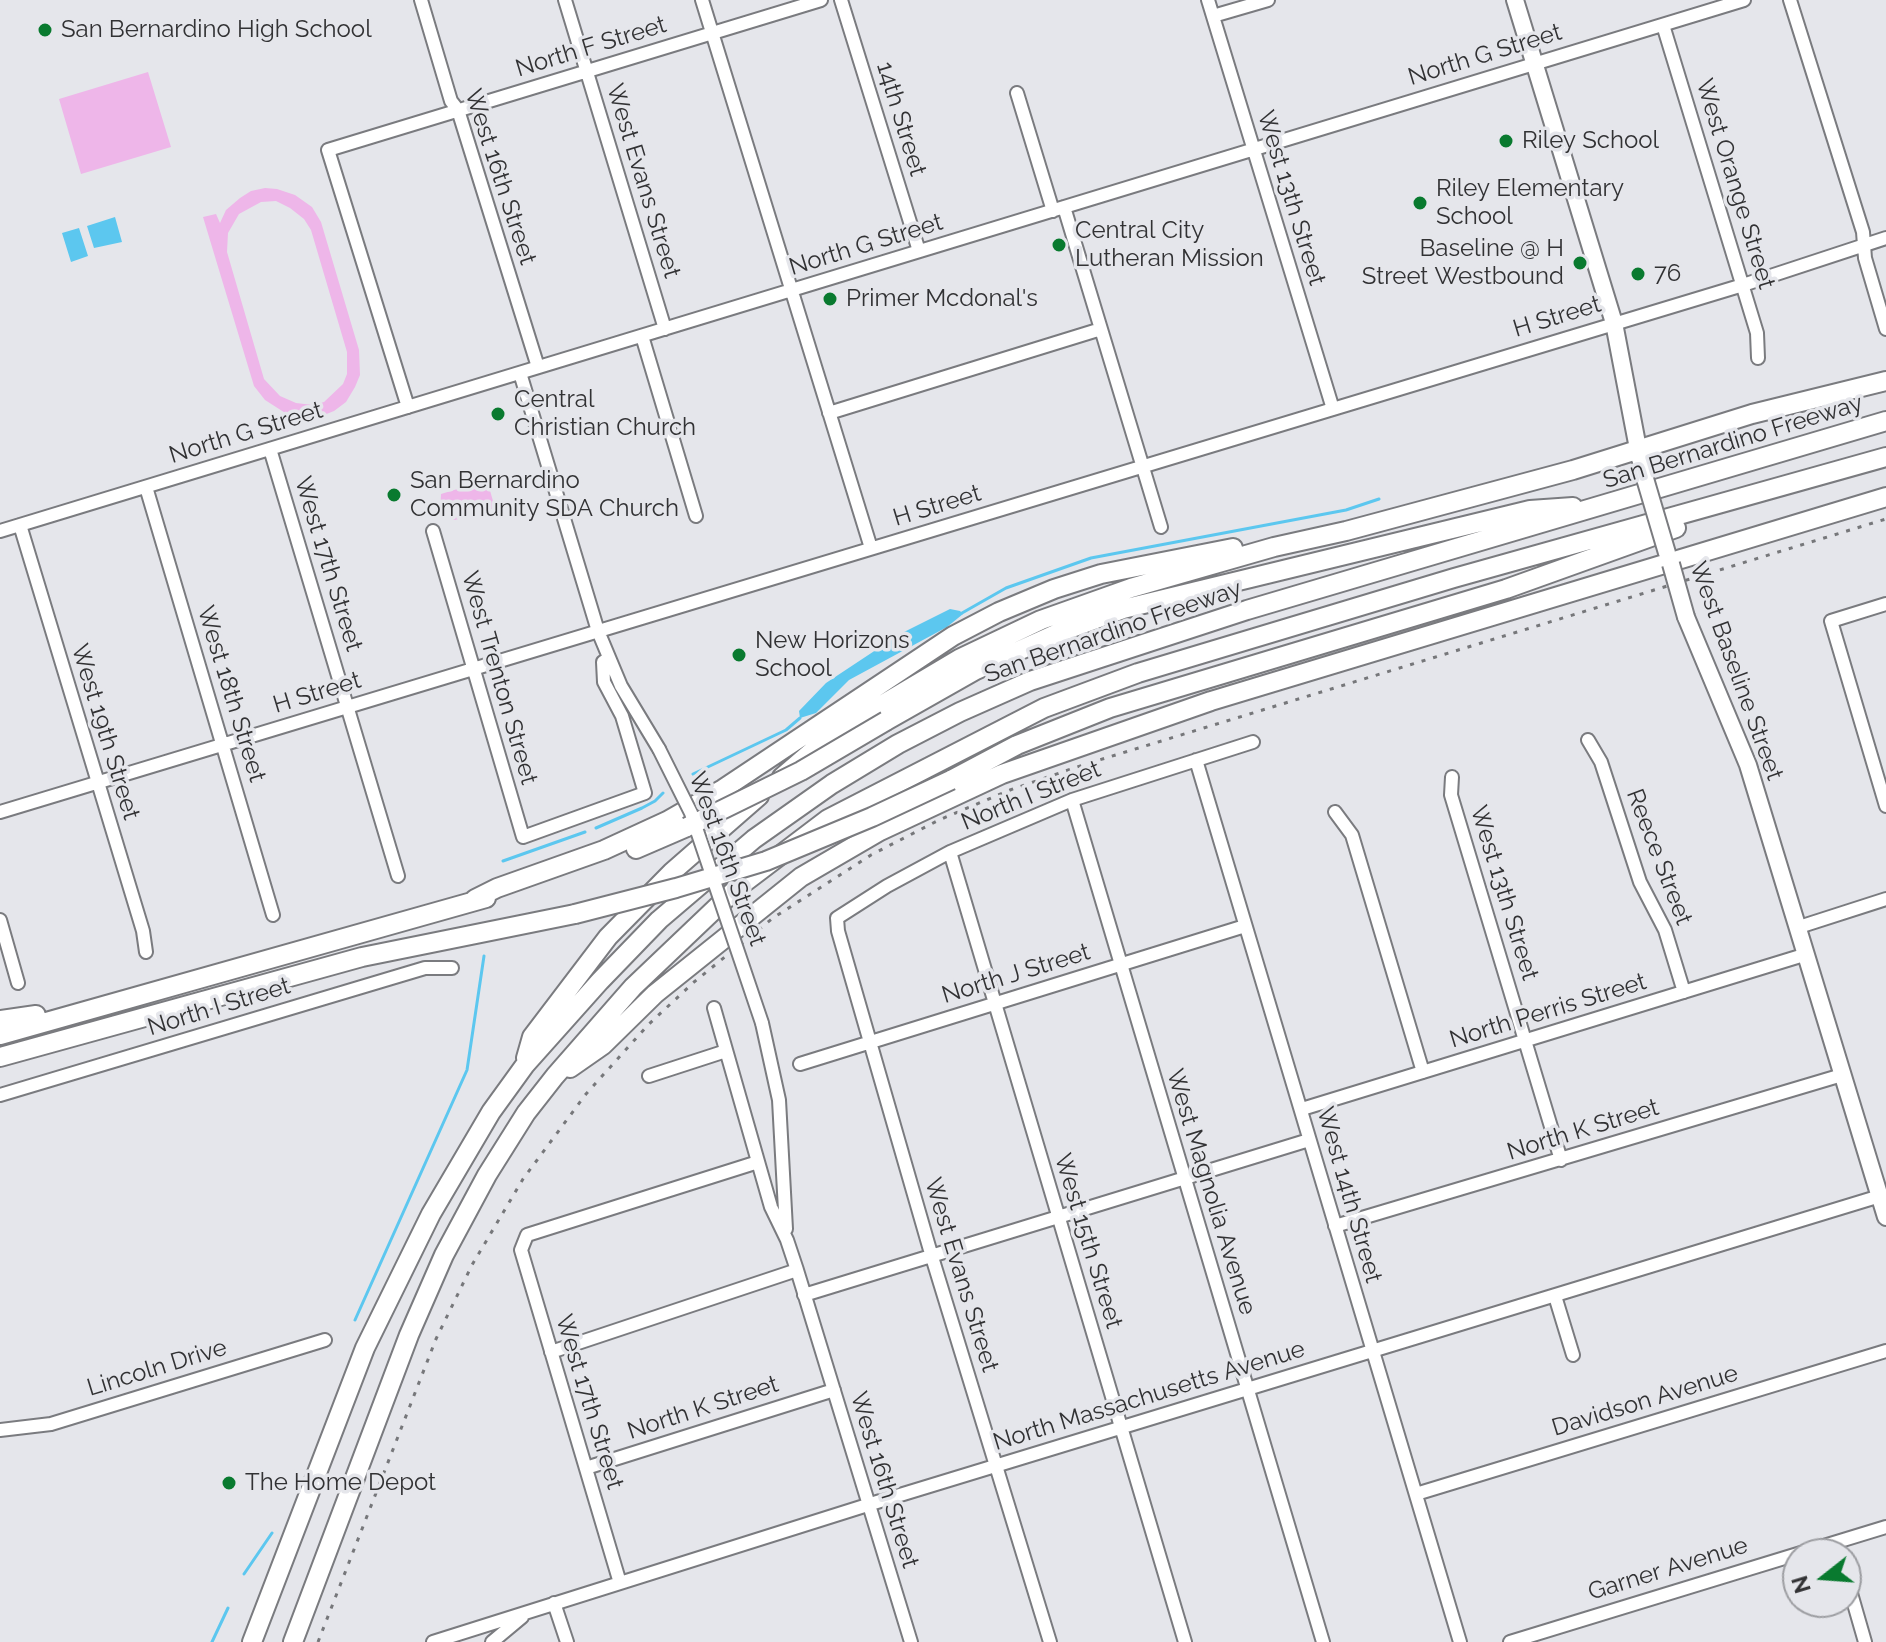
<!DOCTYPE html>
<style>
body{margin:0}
#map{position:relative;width:1886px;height:1642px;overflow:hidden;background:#e5e6eb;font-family:Raleway,sans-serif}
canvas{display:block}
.north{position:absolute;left:1782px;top:1538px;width:80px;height:80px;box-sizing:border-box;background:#e5e6eb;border:2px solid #9d9ea2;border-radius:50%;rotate:253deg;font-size:22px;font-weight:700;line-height:32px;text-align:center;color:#323234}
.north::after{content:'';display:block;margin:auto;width:28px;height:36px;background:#097a2f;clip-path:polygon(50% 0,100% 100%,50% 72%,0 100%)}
</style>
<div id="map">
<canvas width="1886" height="1642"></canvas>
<div class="north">N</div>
</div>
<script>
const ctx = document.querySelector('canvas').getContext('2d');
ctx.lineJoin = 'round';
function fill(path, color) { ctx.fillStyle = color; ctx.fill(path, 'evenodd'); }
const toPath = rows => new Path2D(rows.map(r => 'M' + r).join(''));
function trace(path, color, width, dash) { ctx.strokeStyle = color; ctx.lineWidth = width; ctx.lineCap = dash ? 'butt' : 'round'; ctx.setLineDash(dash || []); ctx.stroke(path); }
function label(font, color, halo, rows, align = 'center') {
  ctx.font = font + ' Raleway,sans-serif'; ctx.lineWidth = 7; ctx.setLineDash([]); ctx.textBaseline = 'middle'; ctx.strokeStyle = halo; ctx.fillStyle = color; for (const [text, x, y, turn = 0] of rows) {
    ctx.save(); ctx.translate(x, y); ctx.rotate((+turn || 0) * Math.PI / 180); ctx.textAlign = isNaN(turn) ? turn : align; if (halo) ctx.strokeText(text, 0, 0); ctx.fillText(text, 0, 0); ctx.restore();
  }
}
const green = toPath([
 [148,72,171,147,81,174,59,99],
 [265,188,277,189,295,195,312,207,321,222,359,350,360,375,355,387,346,402,334,411,319,417,290,416,265,400,254,386,203,217,216,214,220,223,226,210,240,198,251,191],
 [276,201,290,208,304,219,311,230,347,352,347,374,343,384,324,402,313,405,296,403,280,396,264,379,227,252,228,233,239,214,261,202],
 [487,480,495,508,455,520,440,514,441,494]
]);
const water = toPath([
 [115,217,122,242,94,248,87,226],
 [79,228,88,256,71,262,62,233],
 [950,609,960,611,963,614,947,627,849,680,816,713,800,718,799,711,826,683,900,634]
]);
const stream = toPath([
 [962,613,1006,588,1091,558,1346,510,1379,499],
 [693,774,786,730,800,718],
 [596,828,642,808,655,801,663,793],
 [503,861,585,832],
 [355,1320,467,1070,484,956],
 [244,1574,272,1533],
 [212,1642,228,1608]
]);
const minor = toPath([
 [421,0,451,101,458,110,538,367],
 [565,0,665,329],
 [702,0,871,548],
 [841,0,919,251],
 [1208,0,1333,409],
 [1790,0,1863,232,1865,258,1886,329],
 [1213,16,1268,0],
 [1663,25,1757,333,1758,358],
 [1017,93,1053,211],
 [1064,207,1161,527],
 [642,336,696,516],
 [520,373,598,631,621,686,659,749],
 [408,407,328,150,821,0],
 [829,413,1101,329],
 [270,449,398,876],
 [146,487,273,915],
 [20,525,143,931,146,952],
 [0,531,1744,0],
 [433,531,523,837,645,793,622,716,604,682,603,662,609,658],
 [1886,604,1831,621,1886,806],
 [1588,740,1601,762,1640,882,1665,930,1684,992],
 [1196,760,1460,1642],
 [1452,777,1451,795,1561,1160],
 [1072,800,1323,1642],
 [0,812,1743,285,1886,238],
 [1335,812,1352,835,1423,1072],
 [950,852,1185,1642],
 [0,920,18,983],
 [1799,927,1886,899],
 [714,1008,771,1207,787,1240,797,1270,911,1642],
 [762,1023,779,1100,786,1229],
 [800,1064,1245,926],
 [649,1076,726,1051],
 [0,1095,425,968,452,968],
 [1302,1109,1807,954],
 [1335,1226,1842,1075],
 [804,1295,1309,1140],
 [1555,1296,1573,1355],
 [551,1352,797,1270],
 [0,1430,51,1424,325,1340],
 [586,1468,834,1390],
 [1416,1494,1886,1351],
 [1846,1576,1865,1642],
 [620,1583,521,1250,527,1235,758,1162],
 [554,1603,567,1642],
 [433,1642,877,1502,1880,1196],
 [492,1642,522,1617],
 [1050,1642,932,1257,838,931,837,918,887,886,950,852,1072,800,1253,742],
 [1510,1642,1886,1527]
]);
const major = toPath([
 [1515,0,1614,323,1640,459],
 [1686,617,1748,765,1886,1217]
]);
const highway = toPath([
 [886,721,976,670,1058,633,1123,609,1530,510,1573,507],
 [782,777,831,735,959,659,1041,620,1131,588,1274,547,1346,531,1573,470,1752,414,1886,381],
 [951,780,1017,745,1110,708,1506,589,1676,528],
 [636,849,687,827],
 [475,899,497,888,604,850,667,821,723,789,953,636,999,612,1054,589,1101,574,1233,548],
 [0,1020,36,1015],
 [0,1035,486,898],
 [0,1057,362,957,575,914],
 [526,1058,532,1037,608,937,672,872,759,796],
 [570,1068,603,1045,655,994,801,877,880,831,1002,774,1211,701,1886,497],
 [252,1642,365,1348,431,1214,491,1112,525,1065,600,981,659,920,754,839,832,784,898,744,960,712,1030,681,1247,610,1886,421],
 [293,1642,409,1335,444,1255,487,1175,526,1113,555,1076,633,987,737,888,828,819,1044,708,1138,673,1454,578,1886,457]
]);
const rail = toPath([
 [318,1642,436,1339,472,1265,523,1179,586,1094,648,1025,694,982,773,918,871,855,939,820,1010,790,1083,765,1886,519]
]);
const minorBridge = toPath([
 [659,749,691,813,762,1023]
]);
const majorBridge = toPath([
 [1641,465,1667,553],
 [1671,564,1686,617]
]);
const highwayBridge = toPath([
 [687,827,801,771,886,721],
 [575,914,676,888,766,861,872,817,951,780]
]);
const markers = [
 [45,30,8,"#097a2f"],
 [1506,141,8,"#097a2f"],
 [1420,203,8,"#097a2f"],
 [1059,245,8,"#097a2f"],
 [1580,263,8,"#097a2f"],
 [1638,274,8,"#097a2f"],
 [830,299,8,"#097a2f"],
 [498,414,8,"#097a2f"],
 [394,495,8,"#097a2f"],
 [739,655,8,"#097a2f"],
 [229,1483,8,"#097a2f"]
];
const poiNames = [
 ["San Bernardino High School",61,30],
 ["Riley School",1522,141],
 ["Riley Elementary",1436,189],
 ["School",1436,217],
 ["Central City",1075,231],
 ["Lutheran Mission",1075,259],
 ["Baseline @ H",1564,249,"right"],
 ["Street Westbound",1564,277,"right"],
 ["76",1654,274],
 ["Primer Mcdonal's",846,299],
 ["Central",514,400],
 ["Christian Church",514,428],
 ["San Bernardino",410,481],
 ["Community SDA Church",410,509],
 ["New Horizons",755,641],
 ["School",755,669],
 ["The Home Depot",245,1483]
];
const streetNames = [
 ["North F Street",591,47,-17],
 ["North G Street",1485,55,-17],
 ["14th Street",901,119,73],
 ["West 16th Street",500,177,72],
 ["West Evans Street",643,181,73],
 ["West Orange Street",1735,184,73],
 ["West 13th Street",1291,198,73],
 ["North G Street",866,245,-17],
 ["H Street",1557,317,-17],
 ["North G Street",246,433,-17],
 ["San Bernardino Freeway",1733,442,-17],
 ["H Street",937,506,-17],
 ["West 17th Street",328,564,73],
 ["San Bernardino Freeway",1113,632,-19],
 ["West Baseline Street",1736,671,70],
 ["West Trenton Street",499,678,74],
 ["H Street",317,693,-17],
 ["West 18th Street",231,694,73],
 ["West 19th Street",105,732,73],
 ["North I Street",1031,796,-22],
 ["Reece Street",1659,857,69],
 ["West 16th Street",727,859,70],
 ["West 13th Street",1504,893,73],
 ["North J Street",1016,974,-17],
 ["North I Street",219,1007,-17],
 ["North Perris Street",1548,1011,-17],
 ["North K Street",1583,1130,-17],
 ["West Magnolia Avenue",1211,1192,73],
 ["West 14th Street",1349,1195,74],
 ["West 15th Street",1088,1241,73],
 ["West Evans Street",961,1275,73],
 ["Lincoln Drive",157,1368,-17],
 ["North Massachusetts Avenue",1149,1396,-17],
 ["Davidson Avenue",1645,1401,-17],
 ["West 17th Street",589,1402,73],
 ["North K Street",703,1408,-18],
 ["West 16th Street",884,1480,73],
 ["Garner Avenue",1668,1569,-17]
];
fill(green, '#eeb6e9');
fill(water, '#5cc7ef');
trace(stream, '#5cc7ef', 3);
trace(minor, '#7a7b7f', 16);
trace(major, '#7a7b7f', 20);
trace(highway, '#7a7b7f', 22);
trace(minor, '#fff', 12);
trace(major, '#fff', 16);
trace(highway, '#fff', 18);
trace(rail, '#76777a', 3, [4, 8]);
trace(minorBridge, '#7a7b7f', 16, []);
trace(majorBridge, '#7a7b7f', 20, []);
trace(highwayBridge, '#7a7b7f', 22, []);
trace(minorBridge, '#fff', 12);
trace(majorBridge, '#fff', 16);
trace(highwayBridge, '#fff', 18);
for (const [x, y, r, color] of markers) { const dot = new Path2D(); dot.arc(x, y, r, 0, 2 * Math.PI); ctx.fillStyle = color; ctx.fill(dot); trace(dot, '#e5e6eb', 3); }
label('24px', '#323234', '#e5e6eb', poiNames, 'left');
label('24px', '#323234', '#e5e6eb', streetNames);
</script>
